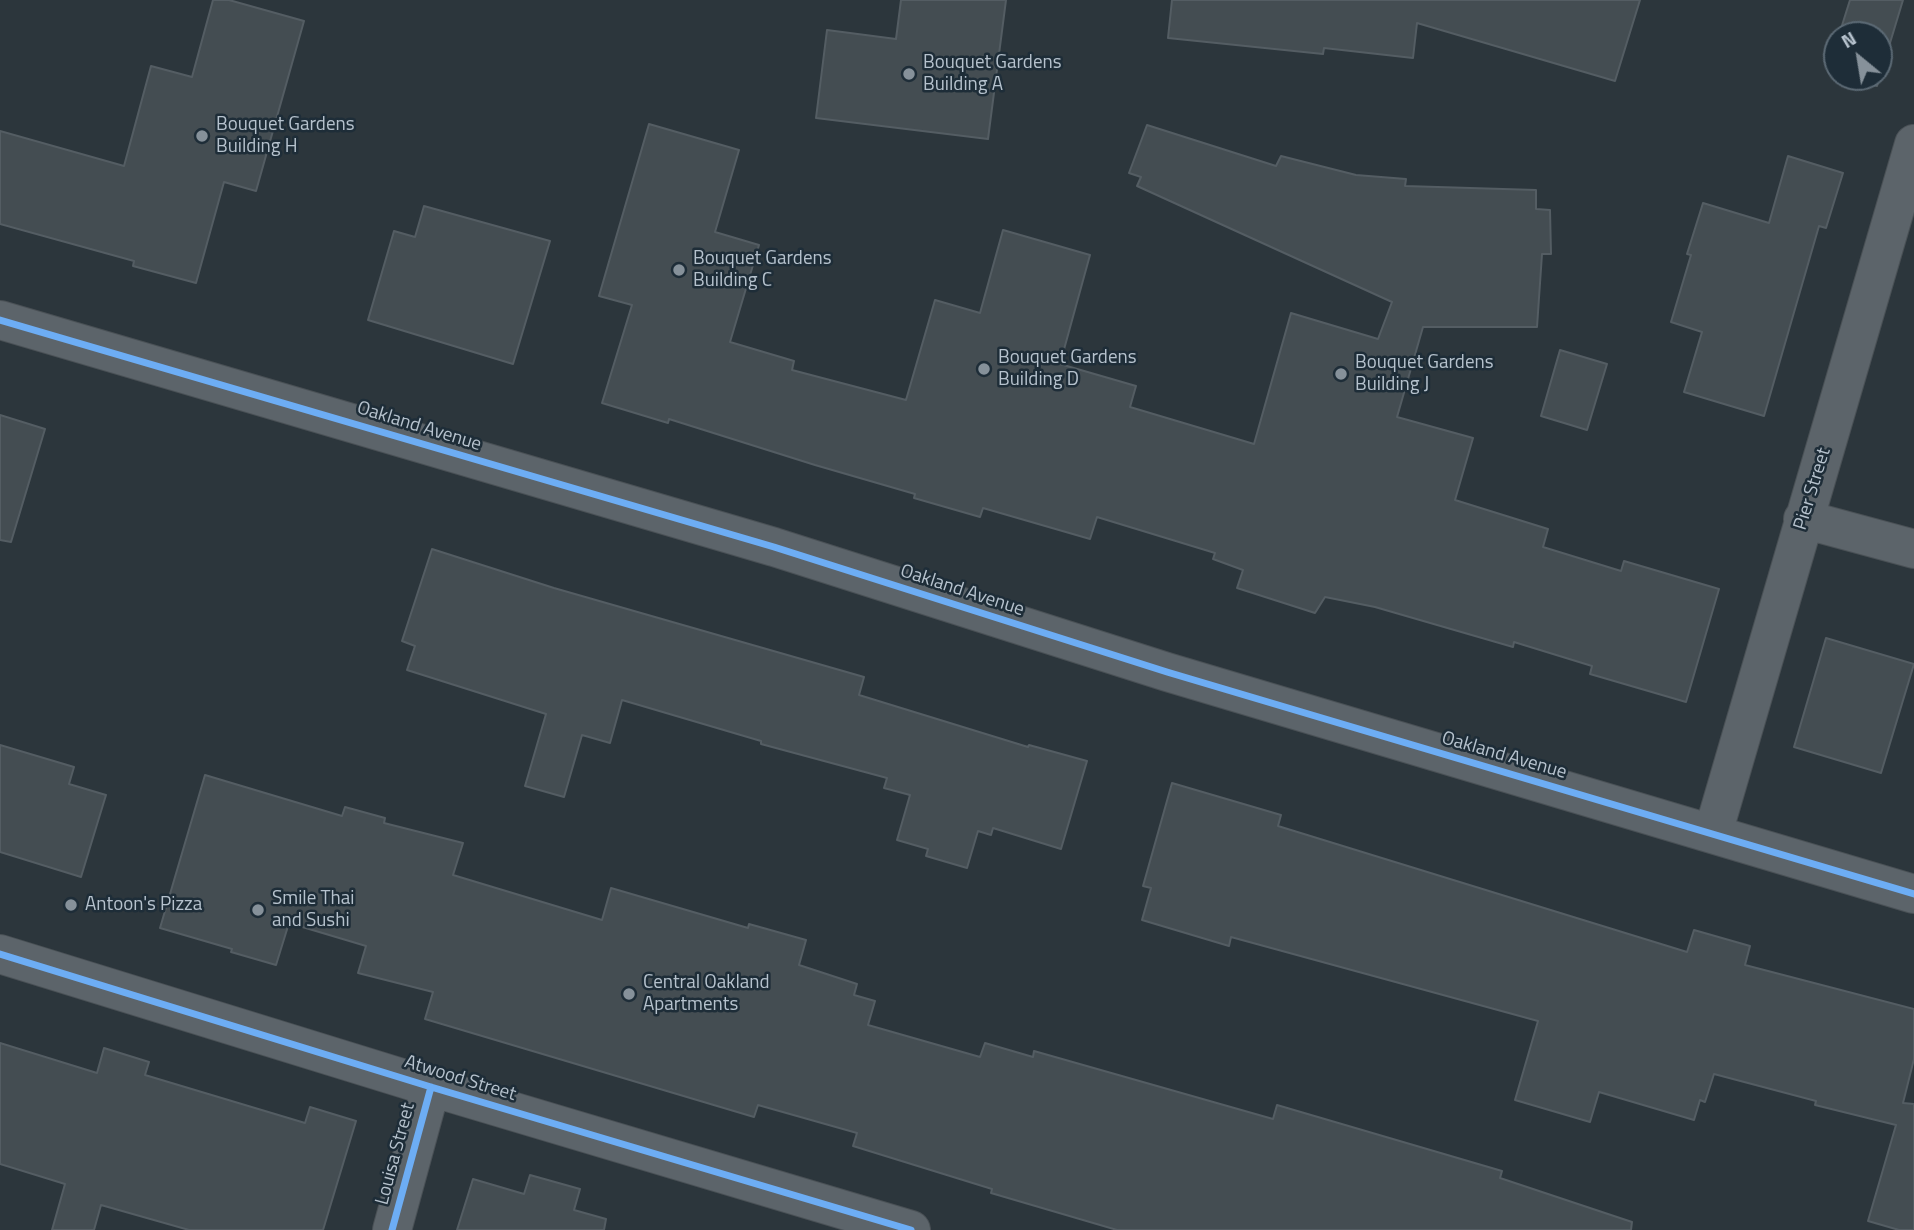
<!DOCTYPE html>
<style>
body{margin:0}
#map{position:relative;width:1914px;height:1230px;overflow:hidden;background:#2c363c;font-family:"Titillium Web",sans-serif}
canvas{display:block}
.north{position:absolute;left:1823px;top:21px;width:70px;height:70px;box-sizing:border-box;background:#1e2d38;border:2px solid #5b6974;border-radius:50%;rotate:330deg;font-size:19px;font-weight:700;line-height:28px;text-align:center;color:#b6c2cd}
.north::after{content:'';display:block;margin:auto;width:24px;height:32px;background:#86919a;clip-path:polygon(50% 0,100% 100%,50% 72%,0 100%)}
</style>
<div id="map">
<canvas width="1914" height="1230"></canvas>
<div class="north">N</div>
</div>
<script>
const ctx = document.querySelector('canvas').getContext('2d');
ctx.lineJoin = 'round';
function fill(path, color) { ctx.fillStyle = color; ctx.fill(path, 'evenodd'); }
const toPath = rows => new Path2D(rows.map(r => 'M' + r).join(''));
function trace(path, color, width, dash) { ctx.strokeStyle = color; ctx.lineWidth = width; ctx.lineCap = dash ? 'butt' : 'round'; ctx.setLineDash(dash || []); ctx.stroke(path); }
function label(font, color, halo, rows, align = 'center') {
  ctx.font = font + ' "Titillium Web",sans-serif'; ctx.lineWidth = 5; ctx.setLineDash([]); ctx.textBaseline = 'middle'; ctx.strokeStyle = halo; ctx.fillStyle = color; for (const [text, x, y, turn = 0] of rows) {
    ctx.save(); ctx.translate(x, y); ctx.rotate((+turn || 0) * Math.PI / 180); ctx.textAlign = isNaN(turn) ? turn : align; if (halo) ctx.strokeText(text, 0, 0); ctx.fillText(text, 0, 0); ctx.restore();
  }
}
const building = toPath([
 [213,0,229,0,304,21,256,191,224,182,196,283,133,266,134,261,0,224,0,131,124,166,151,66,192,77,213,0],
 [901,0,1006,0,988,139,816,118,827,30,896,39,901,0],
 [1172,0,1640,0,1615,81,1417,23,1413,58,1324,48,1323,54,1168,38,1172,0],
 [1850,0,1903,0,1877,86,1848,77,1879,77,1879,35,1839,35,1850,0],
 [1837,42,1837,74,1828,71,1837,42],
 [649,124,739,150,715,232,759,245,730,342,794,361,792,370,906,400,935,300,980,313,1003,230,1090,255,1060,364,1136,386,1130,407,1254,444,1291,313,1378,339,1392,302,1137,186,1141,177,1129,173,1147,125,1276,166,1281,156,1356,175,1406,179,1405,186,1536,190,1536,209,1550,210,1551,254,1542,254,1537,327,1423,327,1397,417,1473,438,1455,500,1548,529,1543,547,1621,571,1624,561,1719,589,1686,702,1590,674,1592,666,1514,642,1513,647,1375,607,1325,597,1315,613,1237,588,1243,570,1213,559,1215,553,1097,517,1090,539,983,508,980,517,914,498,915,494,815,465,669,419,668,423,602,403,632,305,599,296,649,124],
 [1788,156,1843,173,1826,228,1819,226,1764,416,1684,392,1702,332,1671,322,1691,255,1687,254,1703,203,1769,223,1788,156],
 [424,206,550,241,513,364,368,320,394,231,415,237,424,206],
 [1560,350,1607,364,1587,430,1541,416,1560,350],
 [0,415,45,429,11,542,0,540,0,415],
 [432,549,554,588,864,677,859,695,1028,747,1029,745,1087,761,1061,849,993,828,991,835,978,831,967,868,926,856,928,849,897,840,910,795,884,788,887,778,761,744,761,741,622,700,610,743,582,735,564,797,525,786,546,714,407,670,415,646,402,641,432,549],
 [1826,638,1914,664,1881,773,1794,747,1826,638],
 [0,745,74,767,69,784,106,795,81,877,0,852,0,745],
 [205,775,342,816,345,807,385,818,384,823,463,843,453,875,602,920,611,888,748,928,749,924,806,940,799,965,857,984,854,995,875,1001,868,1025,980,1057,985,1043,1033,1057,1034,1051,1273,1119,1277,1105,1502,1171,1500,1178,1632,1222,1631,1230,1117,1230,991,1193,992,1189,853,1146,857,1133,758,1105,754,1117,425,1019,433,992,358,973,366,946,289,923,276,965,231,952,232,949,160,928,205,775],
 [1172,783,1281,815,1278,826,1687,952,1694,930,1750,946,1745,965,1914,1009,1914,1059,1903,1103,1914,1104,1914,1230,1899,1230,1868,1221,1896,1125,1815,1105,1816,1101,1714,1074,1705,1102,1700,1100,1694,1120,1599,1092,1590,1122,1515,1100,1538,1021,1231,937,1229,946,1142,920,1151,888,1143,886,1172,783],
 [0,1043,97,1073,104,1048,149,1062,145,1075,305,1123,310,1107,356,1121,323,1230,189,1230,101,1205,94,1230,52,1230,65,1184,0,1164,0,1043],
 [530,1175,580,1189,574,1210,606,1219,604,1230,457,1230,473,1179,524,1194,530,1175]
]);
const minor = toPath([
 [0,320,774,547,1167,672,1914,894],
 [1803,519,1914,549],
 [1713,833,1914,144],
 [0,954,431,1087,911,1230],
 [392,1230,431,1087]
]);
const cycleway = toPath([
 [0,320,774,547,1167,672,1914,894],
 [0,954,431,1087,911,1230],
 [392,1230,431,1087]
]);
const markers = [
 [909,74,7,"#86919a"],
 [202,136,7,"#86919a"],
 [679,270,7,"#86919a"],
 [984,369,7,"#86919a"],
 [1341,374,7,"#86919a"],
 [71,905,7,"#86919a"],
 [258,910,7,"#86919a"],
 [629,994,7,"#86919a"]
];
const poiNames = [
 ["Bouquet Gardens",923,63],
 ["Building A",923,85],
 ["Bouquet Gardens",216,125],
 ["Building H",216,147],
 ["Bouquet Gardens",693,259],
 ["Building C",693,281],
 ["Bouquet Gardens",998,358],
 ["Building D",998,380],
 ["Bouquet Gardens",1355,363],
 ["Building J",1355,385],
 ["Smile Thai",272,899],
 ["and Sushi",272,921],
 ["Antoon's Pizza",85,905],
 ["Central Oakland",643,983],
 ["Apartments",643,1005]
];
const streetNames = [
 ["Oakland Avenue",419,427,17],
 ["Pier Street",1813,489,-73],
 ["Oakland Avenue",962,591,18],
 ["Oakland Avenue",1504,756,16],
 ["Atwood Street",460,1079,17],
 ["Louisa Street",396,1154,-75]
];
fill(building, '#444d52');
trace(building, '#545d63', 2);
trace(minor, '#4a5156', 40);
trace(minor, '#5c646a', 38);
trace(cycleway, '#6dadf4', 7);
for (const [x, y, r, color] of markers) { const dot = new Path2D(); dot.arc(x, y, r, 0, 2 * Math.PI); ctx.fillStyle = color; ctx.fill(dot); trace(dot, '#1e2d38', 2.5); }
label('19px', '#b6c2cd', '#1e2d38', poiNames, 'left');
label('19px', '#b6c2cd', '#1e2d38', streetNames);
</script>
